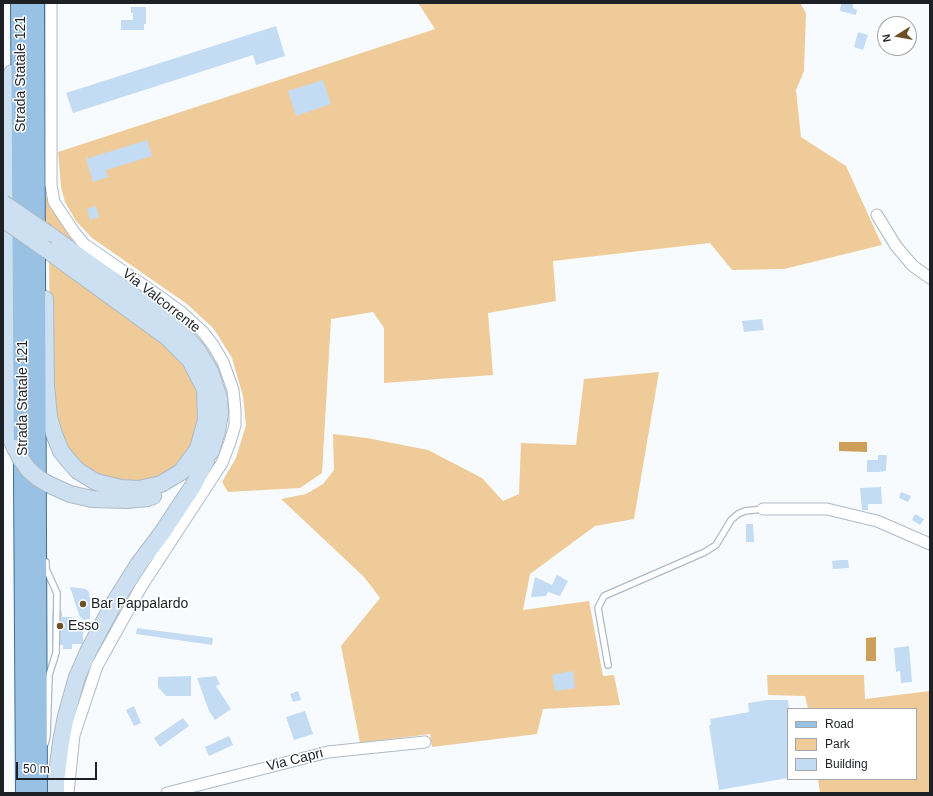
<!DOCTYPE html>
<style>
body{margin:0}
#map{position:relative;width:933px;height:796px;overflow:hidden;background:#f8fbfd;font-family:Arial,sans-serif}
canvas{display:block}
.frame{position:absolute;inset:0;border:4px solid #1d2126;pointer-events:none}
.legend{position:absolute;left:787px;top:708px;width:130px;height:72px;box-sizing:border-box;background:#fff;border:1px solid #a5a6a8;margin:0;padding:5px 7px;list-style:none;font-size:12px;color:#1d2126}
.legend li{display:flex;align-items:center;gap:8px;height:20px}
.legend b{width:20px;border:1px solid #a5a6a8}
.north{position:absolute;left:877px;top:16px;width:40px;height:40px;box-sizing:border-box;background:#fff;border:1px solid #a5a6a8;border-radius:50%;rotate:259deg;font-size:11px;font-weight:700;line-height:16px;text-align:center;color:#1d2126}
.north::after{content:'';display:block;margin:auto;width:14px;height:18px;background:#6d5024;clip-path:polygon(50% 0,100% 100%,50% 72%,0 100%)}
.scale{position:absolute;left:16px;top:762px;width:81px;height:18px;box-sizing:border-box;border:2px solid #1d2126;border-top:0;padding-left:5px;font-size:12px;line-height:14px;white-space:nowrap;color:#1d2126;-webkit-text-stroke:3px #fff;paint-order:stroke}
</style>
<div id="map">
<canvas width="933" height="796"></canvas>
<div class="frame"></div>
<ul class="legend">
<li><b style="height:5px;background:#98c1e3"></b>Road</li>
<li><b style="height:11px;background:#efcb99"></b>Park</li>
<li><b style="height:11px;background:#c3dcf3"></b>Building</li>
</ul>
<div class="north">N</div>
<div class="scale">50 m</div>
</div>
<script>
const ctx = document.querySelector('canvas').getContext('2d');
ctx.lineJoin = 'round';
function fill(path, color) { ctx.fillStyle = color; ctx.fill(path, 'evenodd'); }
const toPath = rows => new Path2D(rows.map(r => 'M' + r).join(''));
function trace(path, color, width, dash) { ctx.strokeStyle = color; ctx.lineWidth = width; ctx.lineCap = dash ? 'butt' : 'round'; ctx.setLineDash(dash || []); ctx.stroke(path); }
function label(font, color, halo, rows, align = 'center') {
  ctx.font = font + ' Arial,sans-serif'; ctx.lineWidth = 3; ctx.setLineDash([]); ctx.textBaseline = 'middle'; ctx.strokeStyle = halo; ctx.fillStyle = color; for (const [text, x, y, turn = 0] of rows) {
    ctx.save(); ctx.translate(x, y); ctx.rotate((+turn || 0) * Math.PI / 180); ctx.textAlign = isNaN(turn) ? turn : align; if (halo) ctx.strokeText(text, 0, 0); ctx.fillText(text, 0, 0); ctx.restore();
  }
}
const green = toPath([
 [418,3,800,3,806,13,804,71,796,90,801,137,846,166,882,245,784,269,732,270,710,243,553,261,556,301,488,313,493,375,384,383,384,328,373,312,331,319,322,473,300,488,228,492,222,482,236,458,246,425,243,396,232,358,214,329,187,304,92,238,76,221,65,202,61,187,58,152,435,29],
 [45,195,74,243,48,225,44,217],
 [49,260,164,343,183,363,194,385,199,402,200,422,195,442,175,470,142,483,107,480,79,463,60,436,51,388],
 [659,372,634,519,595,526,530,574,523,610,589,601,603,676,614,675,620,705,543,709,537,734,432,747,430,734,360,743,341,646,380,598,364,577,281,499,306,494,323,484,334,470,333,434,367,438,428,450,482,478,503,501,519,494,521,443,576,445,584,379],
 [767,675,864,675,865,699,930,691,930,792,820,793,818,779,916,779,916,709,808,709,805,696,768,695]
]);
const water = toPath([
 [839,442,867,442,867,452,839,451],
 [876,637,876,661,866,661,866,638]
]);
const building = toPath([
 [841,4,853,4,853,8,857,10,856,15,840,11],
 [131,7,146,7,146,24,144,24,144,30,121,30,121,20,133,20,133,13,131,13],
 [276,26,285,56,256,65,253,55,73,113,66,93],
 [858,32,868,35,863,50,854,47],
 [323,80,331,104,296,116,288,91],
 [147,140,152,156,106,170,108,177,93,182,86,159],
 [96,206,99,217,90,220,87,209],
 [762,319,764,330,744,332,742,321],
 [878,455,887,455,886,471,878,472,867,472,867,460,878,460],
 [881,487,882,504,868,504,868,510,862,510,860,488],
 [901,492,911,496,908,502,899,498],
 [915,514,924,519,920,525,912,520],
 [746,524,753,524,754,542,746,542],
 [841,560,848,560,849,568,833,569,832,561],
 [557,575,568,581,560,596,548,592,546,596,531,597,535,577,552,585],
 [70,587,86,589,89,592,90,600,90,619,83,620,79,615],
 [52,611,62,611,62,617,72,617,72,621,83,621,83,644,72,644,72,649,63,649,63,645,52,645],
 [137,628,213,638,212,645,136,634],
 [909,646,912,682,901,683,900,671,896,672,894,648],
 [573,671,575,688,555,691,552,675],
 [191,676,191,696,166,696,158,687,158,677],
 [216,676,220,684,216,686,231,709,215,720,209,711,197,678],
 [298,691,301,700,293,702,290,694],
 [767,700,788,700,789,709,788,709,788,778,719,790,709,725,711,725,710,719,749,712,748,703],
 [134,706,141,723,134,726,126,710],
 [305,711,313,734,294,740,286,717],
 [183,718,189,726,160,747,154,738],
 [229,736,233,745,209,756,205,747]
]);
const lane = toPath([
 [608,665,598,608,604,596,705,552,716,545,731,520,738,514,745,511,763,509],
 [45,744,47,736,49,675,56,653,57,593,46,569,46,562]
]);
const street = toPath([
 [51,3,51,185,54,202,74,232,84,244,159,296,181,312,203,332,213,345,223,362,233,390,235,410,235,425,230,442,222,463,141,587,97,666,74,735,68,793],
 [877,215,896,246,913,266,930,278],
 [763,509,827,509,877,521,930,544],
 [167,793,328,752,425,742]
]);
const secondary = toPath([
 [12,73,8,284,7,421,9,434,15,448],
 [47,233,149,307,185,336,198,351,210,371,219,398,220,414,217,431,211,451,194,470],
 [45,299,46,385,49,417,54,434,61,451,68,460,78,471,96,482,121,488,139,489,161,484,181,472,198,449,206,420,205,389,190,360,167,337,47,250],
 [48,484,70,494,92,499,127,500,148,498,153,496],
 [56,793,56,781,61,742,66,716,77,677,88,652,114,603,138,565,162,533,193,486,206,461]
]);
const primary = toPath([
 [20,3,25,793],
 [35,3,38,793]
]);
const secondaryBridge = toPath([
 [3,203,47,233],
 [3,219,47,250],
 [15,448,21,459,28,469,38,478,48,484]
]);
const markers = [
 [83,604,4,"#6d5024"],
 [60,626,4,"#6d5024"]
];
const streetNames = [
 ["Strada Statale 121",21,74,-90],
 ["Via Valcorrente",161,301,38],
 ["Strada Statale 121",23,398,-90],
 ["Via Capri",295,760,-14]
];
const poiNames = [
 ["Bar Pappalardo",91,604],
 ["Esso",68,626]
];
fill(green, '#efcb99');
fill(water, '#cd9f58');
fill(building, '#c3dcf3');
trace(lane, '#aebac6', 8);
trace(street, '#aebac6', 13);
trace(secondary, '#aebac6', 18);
trace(primary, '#416e94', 20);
trace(lane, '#fff', 5.5);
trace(street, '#fff', 11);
trace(secondary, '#cce0f1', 16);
trace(primary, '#98c1e3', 18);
trace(secondaryBridge, '#aebac6', 18, []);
trace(secondaryBridge, '#cce0f1', 16);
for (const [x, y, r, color] of markers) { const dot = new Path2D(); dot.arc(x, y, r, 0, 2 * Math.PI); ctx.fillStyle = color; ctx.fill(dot); trace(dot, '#fff', 1.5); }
label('14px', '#1d2126', '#fff', streetNames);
label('14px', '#1d2126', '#fff', poiNames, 'left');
</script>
